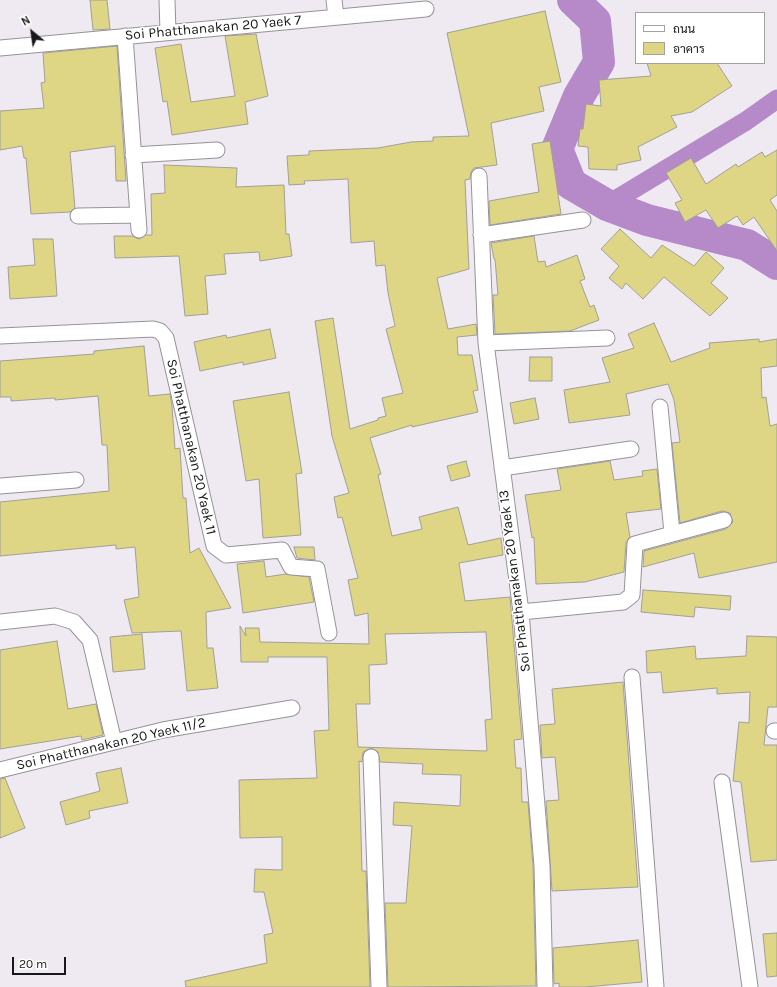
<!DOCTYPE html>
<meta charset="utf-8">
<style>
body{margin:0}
#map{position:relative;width:777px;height:987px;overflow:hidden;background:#efeaf1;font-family:Karla,Sarabun,sans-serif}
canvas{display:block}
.legend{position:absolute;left:635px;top:12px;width:130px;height:52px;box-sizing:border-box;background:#fff;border:1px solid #a3a2a3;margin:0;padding:5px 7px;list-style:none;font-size:12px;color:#181719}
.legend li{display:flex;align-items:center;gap:8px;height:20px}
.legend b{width:20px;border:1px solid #a3a2a3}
.north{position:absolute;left:12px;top:12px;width:40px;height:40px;-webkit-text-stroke:3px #fff;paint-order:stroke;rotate:331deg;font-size:11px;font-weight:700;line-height:16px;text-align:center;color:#181719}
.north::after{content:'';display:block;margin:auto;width:14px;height:18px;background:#181719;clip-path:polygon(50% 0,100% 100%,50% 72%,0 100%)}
.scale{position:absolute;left:12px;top:957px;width:54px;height:18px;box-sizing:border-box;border:2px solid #181719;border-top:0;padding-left:5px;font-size:12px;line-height:14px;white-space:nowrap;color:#181719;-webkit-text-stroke:3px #fff;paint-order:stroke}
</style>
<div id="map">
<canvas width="777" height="987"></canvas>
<ul class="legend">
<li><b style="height:5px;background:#fff"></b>ถนน</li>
<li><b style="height:11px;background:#ded585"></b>อาคาร</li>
</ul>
<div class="north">N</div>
<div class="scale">20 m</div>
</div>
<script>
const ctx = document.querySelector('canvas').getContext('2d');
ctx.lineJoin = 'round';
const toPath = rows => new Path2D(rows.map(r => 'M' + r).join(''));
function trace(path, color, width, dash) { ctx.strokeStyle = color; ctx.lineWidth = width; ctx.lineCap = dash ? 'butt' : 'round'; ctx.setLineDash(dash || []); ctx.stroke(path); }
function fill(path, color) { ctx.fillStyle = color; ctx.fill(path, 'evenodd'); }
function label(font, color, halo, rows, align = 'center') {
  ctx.font = font + ' Karla,sans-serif'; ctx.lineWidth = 3.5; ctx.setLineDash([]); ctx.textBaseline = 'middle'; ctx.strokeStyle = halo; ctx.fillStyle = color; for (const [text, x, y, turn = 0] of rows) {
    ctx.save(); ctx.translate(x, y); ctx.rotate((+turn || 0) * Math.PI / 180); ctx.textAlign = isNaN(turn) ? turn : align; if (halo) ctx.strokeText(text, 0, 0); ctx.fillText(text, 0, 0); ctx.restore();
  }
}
const canal = toPath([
 [607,205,746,121,777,99]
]);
const river = toPath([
 [573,0,595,21,599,62,579,96,557,149,571,184,607,205,647,220,747,245,777,264]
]);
const building = toPath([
 [90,0,107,0,110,29,93,30,90,0],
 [545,11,561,82,539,87,544,111,491,123,497,165,474,168,471,172,470,179,465,180,469,269,437,278,448,329,476,324,477,335,457,337,458,355,472,355,478,390,473,391,478,412,412,427,412,425,370,438,381,474,378,475,392,536,422,529,419,517,458,507,468,545,501,538,503,555,459,563,465,601,510,597,522,739,514,740,516,768,521,768,522,802,528,802,533,866,536,986,388,987,385,903,406,903,412,826,393,825,394,802,460,806,461,775,422,774,423,764,380,762,378,752,371,748,363,752,362,762,359,761,362,871,366,871,370,987,186,987,185,981,267,963,264,935,273,933,264,892,254,892,255,869,282,870,282,837,240,838,239,780,317,778,314,731,329,730,327,657,268,657,268,662,241,662,240,626,246,636,245,628,259,628,260,642,369,644,368,613,355,616,348,580,358,578,342,517,338,518,334,497,349,493,332,436,315,321,333,318,350,429,378,420,378,418,386,416,382,398,403,393,386,329,395,326,388,293,385,265,376,266,374,241,351,243,348,179,304,181,305,184,289,185,287,156,309,155,309,151,378,148,411,142,433,141,433,137,469,136,447,33,545,11],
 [486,632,492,719,485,720,487,751,358,747,356,704,370,704,369,665,387,664,385,634,486,632],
 [256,34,268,96,245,102,248,124,172,135,167,101,163,102,155,48,181,44,191,102,235,96,225,36,256,34],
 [117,46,126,181,116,181,115,146,70,152,75,208,70,212,31,214,26,158,24,158,22,146,0,150,0,111,44,108,41,83,45,82,43,53,117,46],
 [647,63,717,63,732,86,692,112,671,116,677,127,638,147,641,160,617,165,617,170,589,169,588,147,578,146,580,129,583,129,586,104,601,106,599,80,651,76,647,63],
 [550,141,561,214,490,225,489,201,539,192,532,144,550,141],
 [777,150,777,195,770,200,777,211,777,251,754,217,743,225,737,216,718,228,706,210,685,222,675,203,682,200,666,173,691,158,706,184,736,164,738,167,762,152,765,157,777,150],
 [164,165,237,168,236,187,284,185,286,234,289,234,292,256,260,261,259,252,224,254,226,274,205,276,208,314,185,316,179,256,115,258,114,236,132,236,139,239,146,235,152,235,151,194,165,193,164,165],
 [620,229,651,258,662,245,694,266,706,252,724,268,711,283,728,298,710,316,664,277,643,299,626,283,622,289,609,278,619,266,601,249,620,229],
 [534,236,538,262,545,261,546,267,577,255,585,279,580,281,590,307,594,305,599,320,570,331,495,334,493,295,498,295,495,259,494,259,491,243,534,236],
 [33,239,53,239,57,296,10,299,8,267,35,265,33,239],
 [654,323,671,362,710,348,709,343,759,339,759,342,777,339,777,366,761,368,762,398,766,397,770,426,777,424,777,562,699,578,694,553,643,567,644,551,726,529,733,522,730,513,722,511,680,523,672,443,680,442,674,400,668,384,626,394,630,415,569,423,564,390,610,382,602,358,634,348,628,334,654,323],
 [270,329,276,358,243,365,243,362,200,371,194,342,226,335,227,338,270,329],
 [144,346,149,396,170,394,172,406,175,449,180,448,183,498,186,498,190,553,199,548,231,608,206,612,207,648,213,648,218,688,187,691,181,631,132,633,124,600,139,597,135,547,116,549,116,545,0,556,0,502,109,491,107,445,102,445,98,396,55,400,55,398,11,401,11,397,0,397,0,361,94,354,94,351,144,346],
 [530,357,552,357,552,381,529,381,530,357],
 [289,392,302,473,296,474,301,535,263,538,259,479,246,481,233,401,289,392],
 [535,398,539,419,514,424,510,403,535,398],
 [466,461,470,476,451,481,447,466,466,461],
 [610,461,614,480,643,476,642,471,657,469,661,509,626,513,630,537,626,543,624,572,585,582,536,584,534,537,532,538,525,495,561,490,557,469,610,461],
 [294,547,314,547,315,560,297,558,294,547],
 [264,561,266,577,286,574,309,577,314,602,243,613,237,564,264,561],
 [643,590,731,596,730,610,695,607,694,617,641,612,643,590],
 [142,634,145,669,113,672,110,637,142,634],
 [747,636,777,637,777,707,768,707,764,745,777,745,777,860,751,862,741,782,733,781,739,722,749,723,750,692,717,694,717,688,663,693,661,672,647,673,646,651,695,646,696,659,746,656,747,636],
 [57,641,68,709,96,704,103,735,82,740,81,736,0,749,0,650,57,641],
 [623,682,638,887,552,891,546,801,559,800,555,757,542,758,540,725,555,724,552,689,623,682],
 [121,768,128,803,89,811,90,818,66,825,60,802,100,791,96,773,121,768],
 [5,778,25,828,0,838,0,779,5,778],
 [777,933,777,976,767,977,763,934,777,933],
 [638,940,642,982,585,987,559,987,559,983,554,984,553,948,638,940]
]);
const minor = toPath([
 [167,0,168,32],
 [334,0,336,17],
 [125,36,139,230],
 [0,48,426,9],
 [133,155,217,150],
 [479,176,486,343,521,612,542,866,545,987],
 [78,216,138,215],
 [481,235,583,220],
 [0,336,153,329,160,331,166,338,214,546,226,555,282,550,291,567,317,569,329,633],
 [486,343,607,338],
 [660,407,672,533],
 [502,468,631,449],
 [0,486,76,480],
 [521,612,623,602,632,595,635,544,724,520],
 [0,622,55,616,74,622,90,640,114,742],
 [632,677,656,987],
 [774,731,777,731],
 [371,757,379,987],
 [0,770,163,730,292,708],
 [722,782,750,987]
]);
const streetNames = [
 ["Soi Phatthanakan 20 Yaek 7",213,28,-5],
 ["Soi Phatthanakan 20 Yaek 11",191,447,77],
 ["Soi Phatthanakan 20 Yaek 13",515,581,-97],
 ["Soi Phatthanakan 20 Yaek 11/2",111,744,-13]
];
trace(canal, '#b68ac9', 19);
trace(river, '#b68ac9', 32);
fill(building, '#ded585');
trace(building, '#a0a098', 1);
trace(minor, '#979299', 17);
trace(minor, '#fff', 15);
label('14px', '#181719', '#fff', streetNames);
</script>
